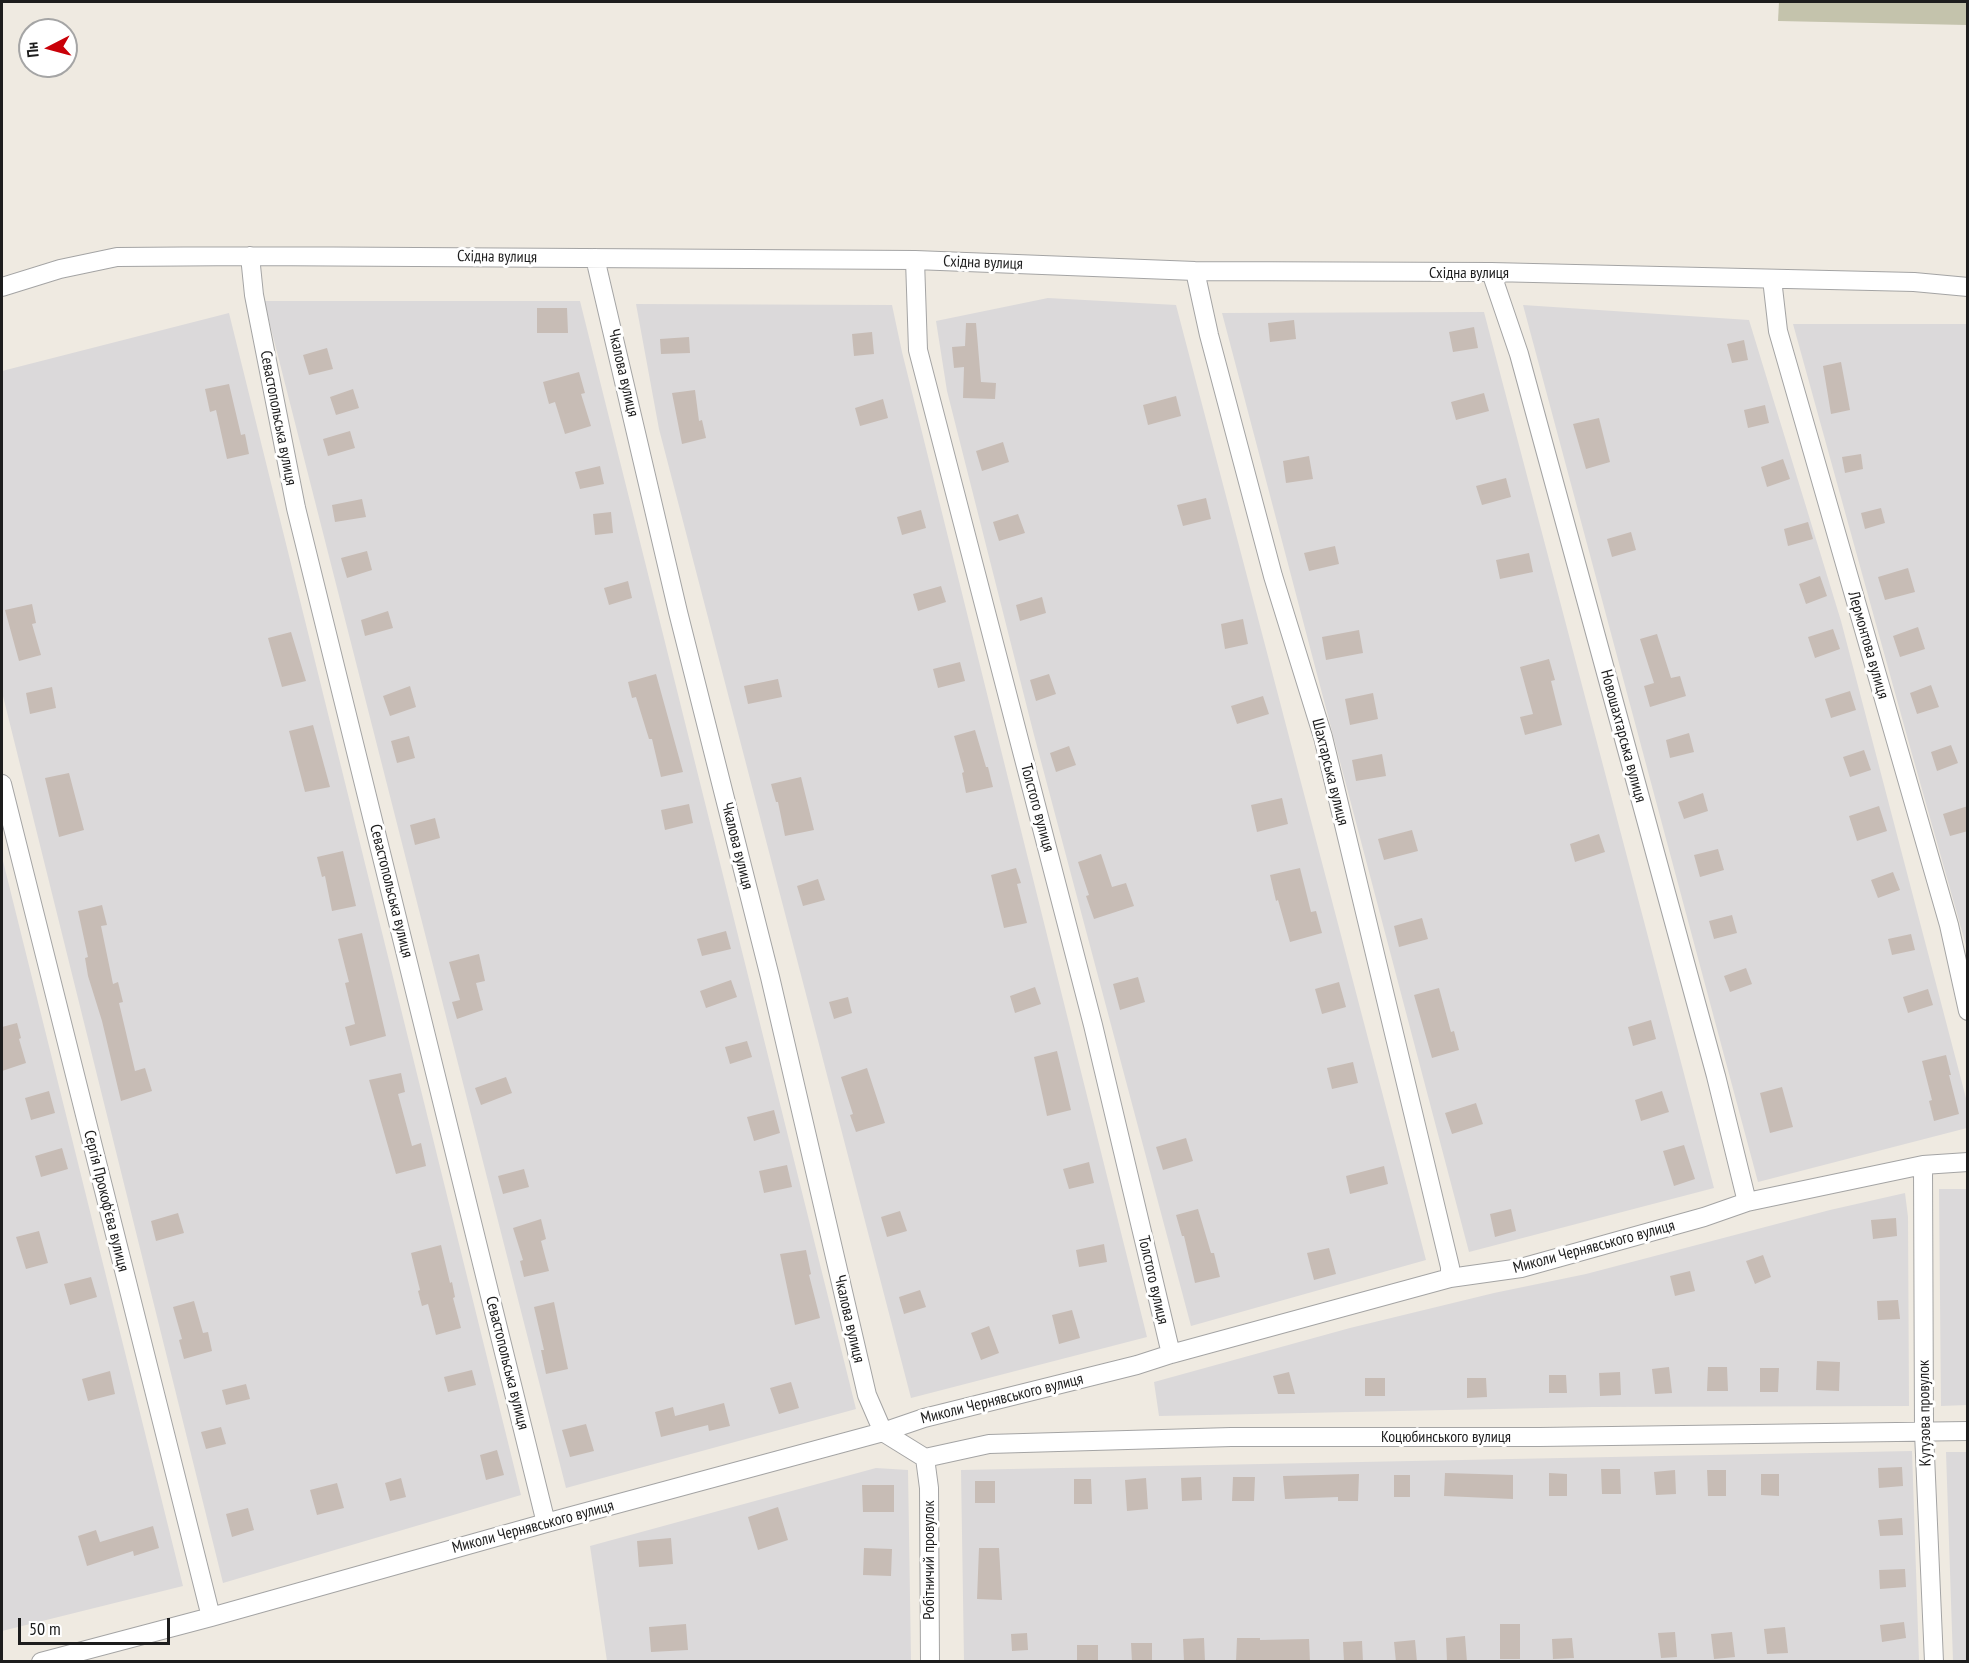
<!DOCTYPE html>
<meta charset="utf-8">
<style>
body{margin:0}
#map{position:relative;width:1969px;height:1663px;overflow:hidden;background:#efeae1;font-family:"PT Sans Narrow",sans-serif}
canvas{display:block}
.frame{position:absolute;inset:0;border:3px solid #1d1d1d;pointer-events:none}
.north{position:absolute;left:18px;top:18px;width:60px;height:60px;box-sizing:border-box;background:#fff;border:2px solid #a5a5a5;border-radius:50%;rotate:264deg;font-size:16px;font-weight:700;line-height:24px;text-align:center;color:#1d1d1d}
.north::after{content:'';display:block;margin:auto;width:21px;height:27px;background:#c90008;clip-path:polygon(50% 0,100% 100%,50% 72%,0 100%)}
.scale{position:absolute;left:18px;top:1618px;width:152px;height:27px;box-sizing:border-box;border:3px solid #1d1d1d;border-top:0;padding-left:8px;font-size:18px;line-height:21px;white-space:nowrap;color:#1d1d1d;-webkit-text-stroke:4px #fff;paint-order:stroke}
</style>
<div id="map">
<canvas width="1969" height="1663"></canvas>
<div class="frame"></div>
<div class="north">Пн</div>
<div class="scale">50 m</div>
</div>
<script>
const ctx = document.querySelector('canvas').getContext('2d');
ctx.lineJoin = 'round';
function fill(path, color) { ctx.fillStyle = color; ctx.fill(path, 'evenodd'); }
const toPath = rows => new Path2D(rows.map(r => 'M' + r).join(''));
function trace(path, color, width, dash) { ctx.strokeStyle = color; ctx.lineWidth = width; ctx.lineCap = dash ? 'butt' : 'round'; ctx.setLineDash(dash || []); ctx.stroke(path); }
function label(font, color, halo, rows, align = 'center') {
  ctx.font = font + ' "PT Sans Narrow",sans-serif'; ctx.lineWidth = 6; ctx.setLineDash([]); ctx.textBaseline = 'middle'; ctx.strokeStyle = halo; ctx.fillStyle = color; for (const [text, x, y, turn = 0] of rows) {
    ctx.save(); ctx.translate(x, y); ctx.rotate((+turn || 0) * Math.PI / 180); ctx.textAlign = isNaN(turn) ? turn : align; if (halo) ctx.strokeText(text, 0, 0); ctx.fillText(text, 0, 0); ctx.restore();
  }
}
const residential = toPath([
 [1048,298,1176,305,1426,1260,1191,1326,1034,735,947,391,936,321],
 [264,301,580,301,856,1409,566,1488],
 [636,304,892,305,902,352,1147,1337,911,1398,659,429],
 [1523,305,1749,320,1841,621,1967,1102,1967,1128,1758,1182],
 [1484,312,1714,1188,1469,1252,1222,313],
 [229,313,521,1495,223,1583,2,692,2,371],
 [1793,324,1967,324,1967,949,1910,747],
 [2,857,183,1586,2,1631],
 [1939,1189,1967,1189,1967,1405,1941,1406],
 [1905,1193,1908,1217,1909,1406,1592,1407,1159,1416,1154,1382,1350,1328,1494,1293,1586,1274,1830,1210],
 [1912,1451,1919,1661,964,1661,961,1470],
 [1946,1452,1967,1452,1967,1661,1953,1661],
 [876,1468,908,1470,911,1661,607,1661,590,1546]
]);
const construction = toPath([
 [1779,2,1967,2,1967,25,1778,21]
]);
const building = toPath([
 [537,308,567,308,568,333,537,333],
 [1294,320,1296,339,1270,342,1268,323],
 [966,323,976,323,981,382,996,383,995,399,963,398,964,367,954,368,952,347,965,346],
 [1474,327,1478,348,1453,352,1449,332],
 [872,332,874,354,854,356,852,334],
 [689,337,690,353,661,354,660,339],
 [1744,340,1748,360,1732,363,1727,344],
 [327,348,333,369,309,375,303,355],
 [1841,362,1850,410,1831,414,1823,366],
 [579,372,585,393,581,394,591,426,565,434,555,402,549,404,543,382],
 [229,384,241,435,245,434,249,454,227,459,216,410,210,412,205,389],
 [353,389,359,408,336,415,330,397],
 [695,390,699,421,702,420,706,438,682,444,672,393],
 [1484,393,1489,411,1456,420,1451,402],
 [1176,396,1181,416,1148,425,1143,405],
 [883,399,888,418,860,426,855,408],
 [1765,405,1769,423,1748,428,1744,410],
 [1599,418,1610,462,1586,469,1573,424],
 [350,431,355,448,328,456,323,439],
 [1003,442,1009,462,982,471,976,451],
 [1861,454,1863,469,1845,473,1842,457],
 [1309,456,1313,479,1286,483,1283,461],
 [1783,459,1790,479,1767,487,1761,467],
 [600,466,604,484,580,489,575,472],
 [1506,478,1511,497,1482,505,1476,486],
 [1206,498,1211,519,1183,526,1177,505],
 [362,499,366,517,335,522,332,505],
 [1881,508,1885,523,1865,529,1861,513],
 [921,510,926,528,902,535,897,517],
 [611,512,613,533,595,535,593,514],
 [1018,514,1025,533,999,541,993,522],
 [1808,522,1813,539,1788,546,1784,529],
 [1631,532,1636,550,1612,557,1607,539],
 [1335,546,1339,564,1309,571,1304,553],
 [367,551,372,570,347,578,341,558],
 [1529,553,1533,572,1500,579,1496,560],
 [1908,568,1915,592,1885,600,1878,577],
 [1820,576,1827,596,1806,604,1799,584],
 [628,581,632,598,609,605,604,588],
 [941,586,946,602,918,611,913,594],
 [1042,597,1046,613,1020,621,1016,605],
 [32,604,36,623,32,624,41,655,19,661,5,610],
 [388,611,393,628,365,636,361,620],
 [1243,619,1248,644,1225,649,1221,624],
 [1918,627,1925,649,1900,657,1893,636],
 [1833,629,1840,649,1815,658,1808,637],
 [1359,630,1363,653,1326,660,1322,637],
 [291,632,306,681,282,687,268,638],
 [1657,634,1671,678,1680,676,1686,696,1650,707,1644,686,1654,683,1640,639],
 [1549,659,1555,680,1551,681,1562,725,1525,735,1520,717,1533,714,1520,667],
 [960,662,965,681,938,688,933,669],
 [656,674,683,772,661,777,652,739,649,739,636,697,632,698,628,682],
 [1049,674,1056,694,1036,701,1030,680],
 [778,679,782,697,748,704,744,686],
 [1931,685,1939,707,1917,714,1910,693],
 [410,686,416,707,390,716,383,696],
 [52,687,56,708,30,714,26,693],
 [1850,691,1856,710,1831,718,1825,699],
 [1373,693,1378,719,1350,725,1345,699],
 [1263,696,1269,714,1237,724,1231,706],
 [313,725,330,787,305,792,289,731],
 [975,730,986,767,988,767,993,787,966,793,962,773,964,772,954,736],
 [1689,733,1694,752,1670,758,1666,740],
 [409,736,415,758,397,763,391,741],
 [1951,745,1958,763,1937,771,1931,752],
 [1069,746,1076,765,1056,772,1050,753],
 [1864,750,1871,770,1850,777,1843,757],
 [1382,754,1386,776,1356,781,1352,760],
 [69,773,84,830,59,837,45,778],
 [801,777,814,830,785,836,778,802,776,802,771,784],
 [1703,793,1708,811,1684,819,1678,802],
 [1282,798,1288,824,1257,832,1251,805],
 [689,804,693,823,665,830,661,810],
 [1879,806,1887,831,1857,841,1849,816],
 [1968,806,1968,831,1950,836,1943,814],
 [435,818,440,838,415,845,410,825],
 [1412,830,1418,851,1384,860,1378,839],
 [1599,834,1605,852,1575,862,1570,844],
 [1718,849,1724,870,1700,877,1694,855],
 [343,851,356,906,332,911,325,876,322,877,317,857],
 [1101,854,1112,887,1126,883,1134,906,1094,919,1086,896,1089,895,1078,862],
 [1016,868,1021,883,1017,884,1027,923,1004,928,991,875],
 [1300,868,1311,912,1316,911,1322,933,1290,942,1278,900,1276,901,1270,875],
 [1893,872,1900,890,1878,898,1871,880],
 [818,879,825,900,803,906,797,886],
 [102,905,107,925,101,926,113,984,118,982,123,1002,119,1003,135,1071,145,1068,152,1091,121,1101,102,1021,88,976,85,958,88,957,78,911],
 [1732,915,1737,933,1714,939,1709,921],
 [1422,918,1428,939,1399,947,1394,926],
 [726,931,731,949,702,956,697,939],
 [362,933,386,1036,350,1046,345,1027,355,1024,345,983,349,982,338,939],
 [1911,934,1915,950,1892,955,1888,939],
 [479,954,485,981,476,983,483,1010,457,1019,452,1002,460,1000,449,962],
 [1746,968,1752,984,1730,992,1724,976],
 [1138,977,1145,1002,1120,1010,1113,984],
 [731,980,737,997,706,1008,700,991],
 [1339,982,1346,1007,1322,1014,1315,989],
 [1035,987,1041,1004,1015,1013,1010,996],
 [1439,988,1451,1032,1454,1031,1459,1050,1432,1058,1414,995],
 [1928,989,1933,1005,1908,1013,1903,997],
 [848,997,852,1013,834,1019,829,1002],
 [1651,1020,1656,1039,1633,1046,1628,1027],
 [17,1023,21,1038,19,1039,26,1063,2,1071,2,1027],
 [747,1041,752,1057,730,1064,725,1047],
 [1057,1051,1071,1110,1047,1116,1034,1057],
 [1946,1055,1951,1075,1949,1075,1959,1114,1934,1121,1929,1101,1932,1100,1922,1061],
 [1353,1062,1358,1083,1332,1089,1327,1068],
 [867,1068,885,1123,856,1132,850,1115,853,1114,841,1077],
 [401,1073,405,1092,398,1094,412,1146,421,1143,426,1166,396,1174,369,1080],
 [506,1077,512,1093,481,1105,475,1088],
 [1782,1087,1793,1127,1770,1133,1760,1093],
 [49,1091,55,1113,31,1120,25,1098],
 [1662,1091,1669,1112,1641,1121,1635,1100],
 [1476,1103,1483,1124,1452,1134,1445,1113],
 [774,1110,780,1133,754,1141,747,1117],
 [1186,1138,1193,1161,1163,1170,1156,1147],
 [1684,1145,1695,1179,1674,1186,1663,1151],
 [62,1148,68,1169,41,1177,35,1156],
 [1089,1162,1094,1183,1069,1189,1063,1169],
 [787,1165,792,1187,764,1193,759,1171],
 [1384,1166,1388,1184,1350,1194,1346,1176],
 [524,1169,529,1187,503,1194,498,1176],
 [1198,1209,1211,1253,1214,1253,1220,1277,1195,1283,1184,1236,1182,1236,1176,1215],
 [1511,1209,1516,1231,1495,1237,1490,1214],
 [900,1211,907,1231,887,1237,881,1217],
 [178,1213,184,1233,156,1241,151,1221],
 [1896,1218,1897,1236,1873,1239,1871,1220],
 [541,1219,546,1239,541,1241,549,1271,524,1277,520,1261,523,1260,513,1228],
 [39,1231,48,1263,26,1269,16,1237],
 [1104,1244,1107,1262,1079,1267,1076,1250],
 [441,1245,450,1283,452,1282,455,1297,453,1298,461,1328,436,1335,428,1304,422,1306,418,1291,420,1290,411,1253],
 [1329,1248,1336,1274,1314,1280,1307,1253],
 [806,1250,811,1274,809,1275,820,1318,795,1325,780,1254],
 [1763,1255,1771,1277,1755,1284,1746,1261],
 [1690,1271,1695,1291,1675,1296,1670,1276],
 [91,1277,97,1297,70,1305,64,1284],
 [920,1290,926,1307,904,1314,899,1297],
 [1898,1300,1900,1319,1878,1320,1877,1301],
 [194,1301,203,1333,208,1332,212,1351,184,1359,179,1340,182,1339,173,1307],
 [554,1302,568,1369,546,1374,541,1350,544,1350,534,1307],
 [1072,1310,1080,1338,1059,1344,1052,1315],
 [989,1326,999,1353,981,1360,971,1333],
 [1817,1361,1840,1362,1839,1391,1816,1390],
 [1669,1367,1672,1393,1655,1394,1652,1369],
 [1708,1367,1727,1367,1728,1391,1707,1391],
 [1760,1368,1779,1368,1778,1392,1760,1392],
 [472,1370,476,1385,448,1392,444,1377],
 [110,1371,115,1394,88,1401,82,1379],
 [1289,1372,1295,1394,1278,1394,1273,1376],
 [1620,1372,1621,1395,1600,1396,1599,1373],
 [1549,1375,1566,1375,1567,1393,1549,1393],
 [1365,1378,1385,1378,1385,1396,1365,1396],
 [1467,1378,1486,1378,1487,1397,1467,1398],
 [791,1382,799,1408,779,1414,770,1388],
 [246,1384,250,1399,226,1405,222,1390],
 [724,1403,730,1426,709,1431,708,1425,661,1437,655,1412,673,1407,675,1416],
 [586,1424,594,1451,570,1457,562,1430],
 [221,1427,226,1444,206,1449,201,1432],
 [497,1450,504,1475,486,1480,480,1455],
 [1902,1467,1903,1486,1879,1488,1878,1468],
 [1601,1469,1620,1469,1621,1494,1602,1494],
 [1675,1470,1676,1494,1656,1495,1654,1472],
 [1707,1470,1726,1470,1726,1496,1708,1496],
 [1445,1473,1513,1475,1513,1499,1444,1496],
 [1549,1473,1567,1474,1567,1496,1549,1496],
 [1359,1474,1358,1501,1338,1501,1338,1497,1285,1499,1283,1476],
 [1761,1474,1779,1474,1779,1496,1761,1495],
 [1394,1475,1410,1475,1410,1497,1394,1497],
 [1201,1477,1202,1500,1182,1501,1181,1478],
 [1233,1477,1255,1477,1254,1501,1232,1501],
 [401,1478,406,1497,390,1501,385,1483],
 [1146,1478,1148,1509,1127,1511,1125,1480],
 [1074,1479,1091,1479,1092,1504,1074,1504],
 [975,1481,995,1481,995,1503,975,1503],
 [337,1483,344,1508,317,1515,310,1490],
 [862,1485,894,1485,894,1512,863,1512],
 [778,1507,788,1540,758,1550,748,1517],
 [248,1508,254,1530,232,1537,226,1514],
 [1902,1518,1903,1535,1880,1536,1878,1520],
 [153,1526,159,1548,134,1556,133,1551,87,1566,78,1536,96,1530,100,1542],
 [671,1538,673,1564,639,1567,637,1541],
 [864,1548,892,1549,891,1576,863,1575],
 [979,1548,999,1548,1002,1600,977,1599],
 [1905,1569,1906,1587,1880,1589,1879,1570],
 [1904,1622,1906,1638,1882,1642,1880,1625],
 [686,1624,688,1650,651,1652,649,1627],
 [1500,1624,1520,1624,1520,1659,1500,1659],
 [1785,1627,1788,1653,1767,1654,1764,1629],
 [1675,1632,1677,1657,1661,1658,1658,1633],
 [1732,1632,1735,1657,1714,1659,1711,1634],
 [1027,1633,1028,1650,1012,1651,1011,1634],
 [1465,1636,1467,1662,1447,1662,1446,1638],
 [1204,1638,1205,1662,1184,1662,1183,1639],
 [1237,1638,1260,1638,1260,1640,1309,1639,1310,1662,1236,1662],
 [1572,1638,1574,1658,1553,1659,1552,1639],
 [1415,1640,1417,1662,1396,1662,1394,1642],
 [1362,1641,1363,1662,1344,1662,1343,1642],
 [1131,1643,1152,1643,1152,1662,1132,1662],
 [1077,1645,1098,1645,1098,1662,1077,1662]
]);
const minor = toPath([
 [250,256,254,295,296,508,546,1523],
 [595,258,678,612,770,977,867,1395,883,1432,925,1458],
 [915,260,918,350,1093,1025,1171,1354],
 [1195,271,1209,335,1273,576,1323,737,1450,1267,1450,1278],
 [1491,272,1519,354,1716,1076,1747,1202],
 [1772,279,1778,331,1949,925,1968,1011],
 [2,287,60,269,117,257,250,256,915,260,1195,271,1491,272,1914,282,1968,287],
 [2,784,211,1617],
 [1923,1165,1924,1432,1934,1662],
 [925,1458,989,1444,1231,1437,1540,1437,1968,1431],
 [925,1458,929,1488,930,1662],
 [41,1662,211,1617,546,1523,883,1432,924,1418,1137,1365,1171,1354,1450,1278,1521,1268,1704,1217,1747,1202,1923,1165,1968,1162]
]);
const streetNames = [
 ["Східна вулиця",497,257,1],
 ["Східна вулиця",983,263,2],
 ["Східна вулиця",1469,273],
 ["Чкалова вулиця",623,373,77],
 ["Севастопольська вулиця",278,418,79],
 ["Лермонтова вулиця",1868,645,74],
 ["Новошахтарська вулиця",1623,736,75],
 ["Шахтарська вулиця",1330,772,76],
 ["Толстого вулиця",1037,808,75],
 ["Чкалова вулиця",737,846,76],
 ["Севастопольська вулиця",391,891,76],
 ["Сергія Прокоф'єва вулиця",106,1201,76],
 ["Миколи Чернявського вулиця",1594,1247,-15],
 ["Толстого вулиця",1153,1280,77],
 ["Чкалова вулиця",849,1319,77],
 ["Севастопольська вулиця",507,1363,76],
 ["Миколи Чернявського вулиця",1002,1399,-14],
 ["Кутузова провулок",1925,1413,-91],
 ["Коцюбинського вулиця",1446,1437],
 ["Миколи Чернявського вулиця",533,1527,-15],
 ["Робітничий провулок",929,1560,-90]
];
fill(residential, '#dbd9da');
fill(construction, '#c4c3ac');
fill(building, '#c7bcb5');
trace(minor, '#a4a4a4', 20);
trace(minor, '#fff', 18);
label('16px', '#1d1d1d', '#fff', streetNames);
</script>
